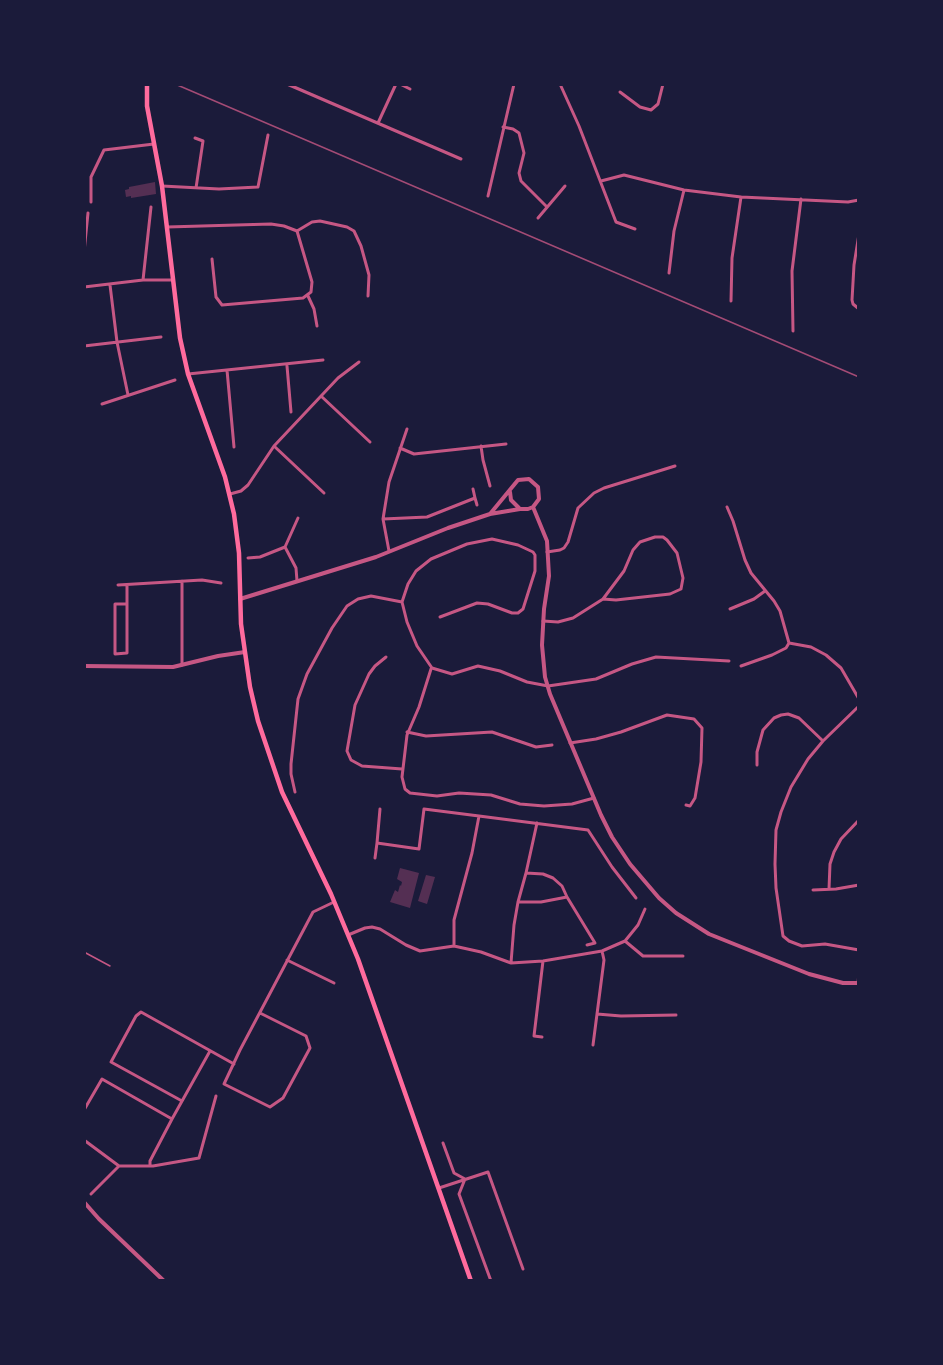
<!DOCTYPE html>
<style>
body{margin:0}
#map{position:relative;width:943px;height:1365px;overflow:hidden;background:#1b1b3a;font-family:"Nunito Sans",sans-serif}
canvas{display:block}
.frame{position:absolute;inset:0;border:86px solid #1b1b3a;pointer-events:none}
</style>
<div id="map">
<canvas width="943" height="1365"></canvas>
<div class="frame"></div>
</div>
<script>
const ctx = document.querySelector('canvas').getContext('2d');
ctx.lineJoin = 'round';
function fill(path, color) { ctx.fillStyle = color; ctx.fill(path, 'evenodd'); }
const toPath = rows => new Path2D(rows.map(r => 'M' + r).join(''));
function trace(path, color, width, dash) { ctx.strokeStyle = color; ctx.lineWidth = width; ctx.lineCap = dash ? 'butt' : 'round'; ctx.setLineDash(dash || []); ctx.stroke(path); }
const building = toPath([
 [155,182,156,194,131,198,131,196,126,197,125,190,129,189,129,187],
 [400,868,419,873,410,908,390,902,395,890,398,892,400,885,401,886,402,882,397,879],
 [426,875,435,877,427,904,418,901]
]);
const service = toPath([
 [84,952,110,966]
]);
const minor = toPath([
 [287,84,461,159],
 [400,84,410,89],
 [560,84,579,126,616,222,635,229],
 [620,92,640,107,651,110,658,104,663,84],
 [378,123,396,84],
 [503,127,513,129,519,133,524,153,519,173,521,181,546,206],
 [195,138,203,141,196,188],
 [601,181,624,175,684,190,741,197,848,202,859,200],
 [162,186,219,189,258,187,268,135],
 [488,196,514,84],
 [91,202,91,177,104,150,154,144],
 [538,218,565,186],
 [167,227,271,224,284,226,297,231],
 [297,231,312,222,320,221,347,227,354,231,361,246,369,275,368,296],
 [859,234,854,265,852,300,853,304,859,309],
 [84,252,88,213],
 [212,259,216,297,222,305,303,298,311,292,312,282,297,231],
 [669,273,674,231,684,190],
 [143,280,151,207],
 [110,285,117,342,128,395],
 [84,287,143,280,172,280],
 [308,296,314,309,317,326],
 [731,301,732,258,741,197],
 [793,331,792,271,801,199],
 [84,346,161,337],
 [287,366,291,412],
 [227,370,234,447],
 [188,374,323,360],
 [321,396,370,442],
 [102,404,175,380],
 [274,446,324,493],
 [481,446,483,460,490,486],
 [400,448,414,454,506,444],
 [230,494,241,491,248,485,274,446,338,378,359,362],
 [475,498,477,505],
 [727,507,733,521,745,560,751,573,774,601,780,611,789,643],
 [383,519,389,482,407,429],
 [655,537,663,537,667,540,677,553,683,578,681,589,670,594,616,600,603,599,624,571,633,550,640,542,655,537],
 [285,547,298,518],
 [389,551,383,519,427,517,475,498,473,489],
 [547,552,560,550,564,548,568,542,578,508,594,493,604,488,675,466],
 [248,558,260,557,285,547,296,568,297,581],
 [118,585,202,580,221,583],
 [127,585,127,653,115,654,115,604,127,604],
 [730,609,754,599,765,591],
 [440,617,477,603,488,604,512,613,518,613,523,609,535,571,535,555,533,552,518,545,492,539,467,544,431,559,416,571,408,584,402,602,407,622,417,646,432,668,452,674,478,666,500,671,527,682,548,686,596,679,632,664,656,657,729,661],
 [543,621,558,622,573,618,603,599],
 [789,643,811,647,826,655,841,668,859,699],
 [386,657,375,666,369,674,355,705,347,751,351,760,362,766,402,769],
 [182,665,182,581],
 [741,666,772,655,786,648,789,643],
 [431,669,419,707,407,735,402,777,405,789,410,793,437,796,459,793,491,795,520,804,544,806,572,804,594,798],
 [859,706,823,741,808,759,791,787,781,812,776,830,775,864,776,888,783,936,789,941,802,946,825,944,859,950],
 [407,732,426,736,492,732,536,747,552,745],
 [570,743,596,739,621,732,667,715,694,719,702,728,701,762,695,798,690,806,686,805],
 [757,765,757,752,763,730,774,718,781,715,788,714,799,718,823,741],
 [295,792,291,774,291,764,298,699,307,674,332,628,347,606,358,599,371,596,402,602],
 [380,809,377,843,419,849,424,809,479,816,472,853,454,920,454,946],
 [479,816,588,830,612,867,636,898],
 [375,858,377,843],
 [526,873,537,823],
 [829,889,830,864,834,852,841,839,859,820],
 [813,890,836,889,859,885],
 [567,897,595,943,587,945],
 [348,935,365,928,372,927,380,929,406,945,420,951,454,946,481,952,511,963,543,961,602,951,625,941,638,925,645,909],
 [625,941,643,956,683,956],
 [287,960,334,983],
 [511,963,514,925,518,902,526,873,543,874,553,878,562,886,567,897,541,902,518,902],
 [858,983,859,973],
 [260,1013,306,1036,310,1048,283,1098,270,1107,224,1084,240,1050,313,912,334,902],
 [597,1014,621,1016,676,1015],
 [542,1037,534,1036,543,961],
 [593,1045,604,960,602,951],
 [182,1101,111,1062,136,1016,141,1012,234,1064],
 [84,1110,102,1079,172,1119],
 [84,1140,119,1166,91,1194],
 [443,1143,454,1173,465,1179,459,1194,491,1281],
 [119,1166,153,1166,199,1158,216,1096],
 [150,1166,150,1161,172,1119,210,1051],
 [439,1188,488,1172,523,1269]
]);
const tertiary = toPath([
 [510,492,511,500,519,508],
 [533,507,547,541,549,576,544,609,542,645,545,677,550,694,601,815,612,837,630,864,659,898,676,913,709,934,809,974,843,983,859,983],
 [240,599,376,557,448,528,490,514,520,509,528,509,533,507,539,499,538,487,529,479,518,480,490,514],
 [84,666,173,667,218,656,245,652],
 [84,1202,99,1219,164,1281]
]);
const secondary = toPath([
 [147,84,147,106,162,186,180,338,188,374,225,477,234,514,239,553,241,624,250,687,258,721,282,792,331,894,358,959,471,1281]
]);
const rail = toPath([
 [175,84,859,377]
]);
fill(building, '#542f53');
trace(service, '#c65784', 1.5);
trace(minor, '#c65784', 3);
trace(tertiary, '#c65784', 4);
trace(secondary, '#ff6b9d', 4.5);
trace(rail, '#a44b75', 1.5);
</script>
